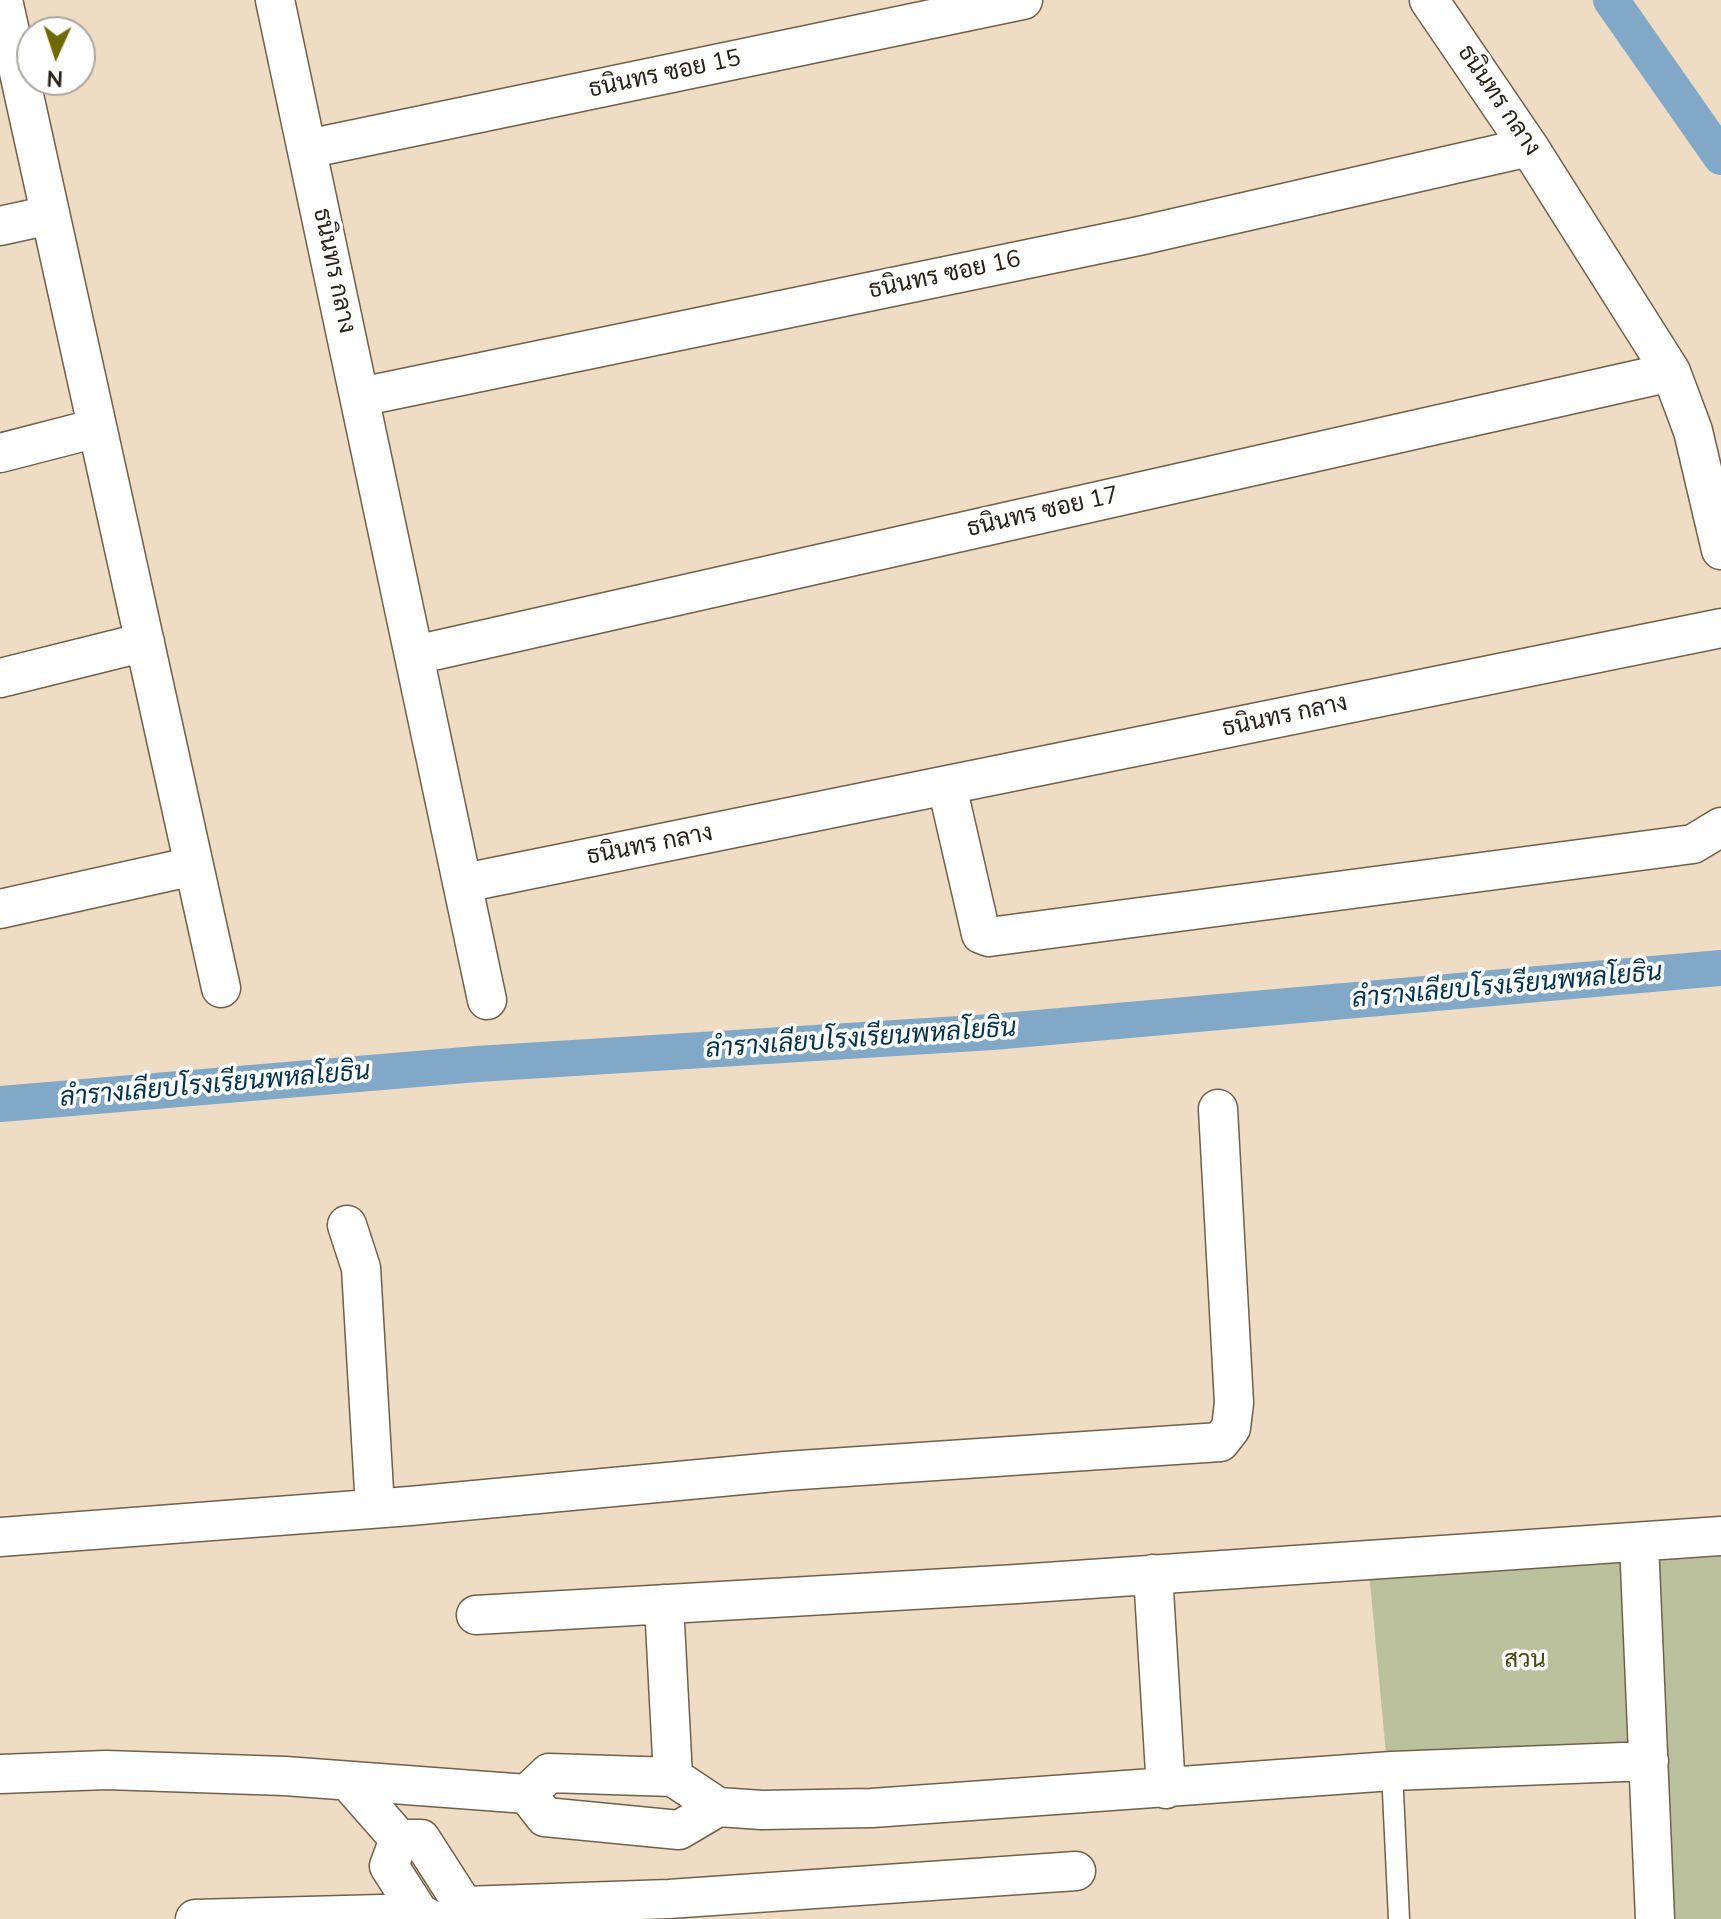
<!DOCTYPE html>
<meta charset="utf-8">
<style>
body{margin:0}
#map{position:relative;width:1721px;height:1919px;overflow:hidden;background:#eedcc4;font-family:"Nunito Sans",sans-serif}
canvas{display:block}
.north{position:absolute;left:16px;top:16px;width:80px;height:80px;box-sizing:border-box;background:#fff;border:2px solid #a9a6a3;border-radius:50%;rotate:183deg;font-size:22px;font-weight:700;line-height:32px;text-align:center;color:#282118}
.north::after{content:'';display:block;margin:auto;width:28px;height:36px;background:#706901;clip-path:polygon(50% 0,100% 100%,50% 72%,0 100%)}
</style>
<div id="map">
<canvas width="1721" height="1919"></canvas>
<div class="north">N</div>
</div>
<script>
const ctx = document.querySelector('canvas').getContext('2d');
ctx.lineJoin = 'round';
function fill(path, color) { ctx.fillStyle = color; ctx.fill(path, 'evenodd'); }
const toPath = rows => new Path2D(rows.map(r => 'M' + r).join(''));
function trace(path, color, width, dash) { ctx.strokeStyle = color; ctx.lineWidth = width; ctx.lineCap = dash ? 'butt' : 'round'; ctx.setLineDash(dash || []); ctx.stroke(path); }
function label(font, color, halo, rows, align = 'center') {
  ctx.font = font + ' "Nunito Sans",Sarabun,sans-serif'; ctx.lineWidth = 7; ctx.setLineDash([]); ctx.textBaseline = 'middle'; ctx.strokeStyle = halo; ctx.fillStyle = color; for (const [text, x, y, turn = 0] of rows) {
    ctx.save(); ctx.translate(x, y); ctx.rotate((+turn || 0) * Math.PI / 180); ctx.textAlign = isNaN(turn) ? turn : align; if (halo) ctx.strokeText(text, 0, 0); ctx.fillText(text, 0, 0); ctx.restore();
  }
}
const green = toPath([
 [1721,1537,1721,1919,1650,1919,1642,1769,1388,1775,1368,1561]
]);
const canal = toPath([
 [1611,0,1721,157],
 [0,1104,477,1064,992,1032,1721,968]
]);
const lane = toPath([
 [1392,1771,1399,1919]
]);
const street = toPath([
 [3,0,221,988],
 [275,0,487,1000],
 [1429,0,1529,147,1671,372,1693,431,1721,550],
 [307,149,1023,0],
 [0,226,50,215],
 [360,397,1139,236,1529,147],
 [0,453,97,428],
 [415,655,1671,372],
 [0,678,145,642],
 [947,786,981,934,989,937,1693,844,1721,827],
 [464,883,1721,628],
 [0,909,194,866],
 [347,1225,361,1268,375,1508],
 [0,1537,410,1506,785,1471,1220,1442,1231,1428,1234,1403,1218,1109],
 [1639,1542,1655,1919],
 [1153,1574,1166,1789],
 [664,1604,673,1777],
 [476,1615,1017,1584,1721,1536],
 [0,1774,106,1770,285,1776,527,1794,545,1817,679,1830,718,1807],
 [348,1781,399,1839,421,1839,464,1906,460,1919],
 [527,1794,549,1773,673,1777,718,1807,762,1810,872,1808,1392,1771,1649,1761],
 [399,1839,389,1866,419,1913,430,1919],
 [464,1906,669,1899,1076,1871],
 [195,1919,419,1913]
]);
const streetNames = [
 ["ธนินทร ซอย 15",665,75,-12],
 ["ธนินทร กลาง",1498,101,56],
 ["ธนินทร กลาง",333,271,78],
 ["ธนินทร ซอย 16",945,276,-12],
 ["ธนินทร ซอย 17",1043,513,-13],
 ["ธนินทร กลาง",1285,717,-12],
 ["ธนินทร กลาง",650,846,-11]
];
const parkNames = [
 ["สวน",1525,1661]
];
const waterNames = [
 ["ลำรางเลียบโรงเรียนพหลโยธิน",1507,987,-5],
 ["ลำรางเลียบโรงเรียนพหลโยธิน",861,1040,-4],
 ["ลำรางเลียบโรงเรียนพหลโยธิน",215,1086,-5]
];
fill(green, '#bcc19d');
trace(canal, '#82a8c7', 36);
trace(lane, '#6f604b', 23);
trace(street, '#6f604b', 41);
trace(lane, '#fff', 20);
trace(street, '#fff', 38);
label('24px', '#282118', '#fff', streetNames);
label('24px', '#434712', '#fff', parkNames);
label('italic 26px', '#00314f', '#fff', waterNames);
</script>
